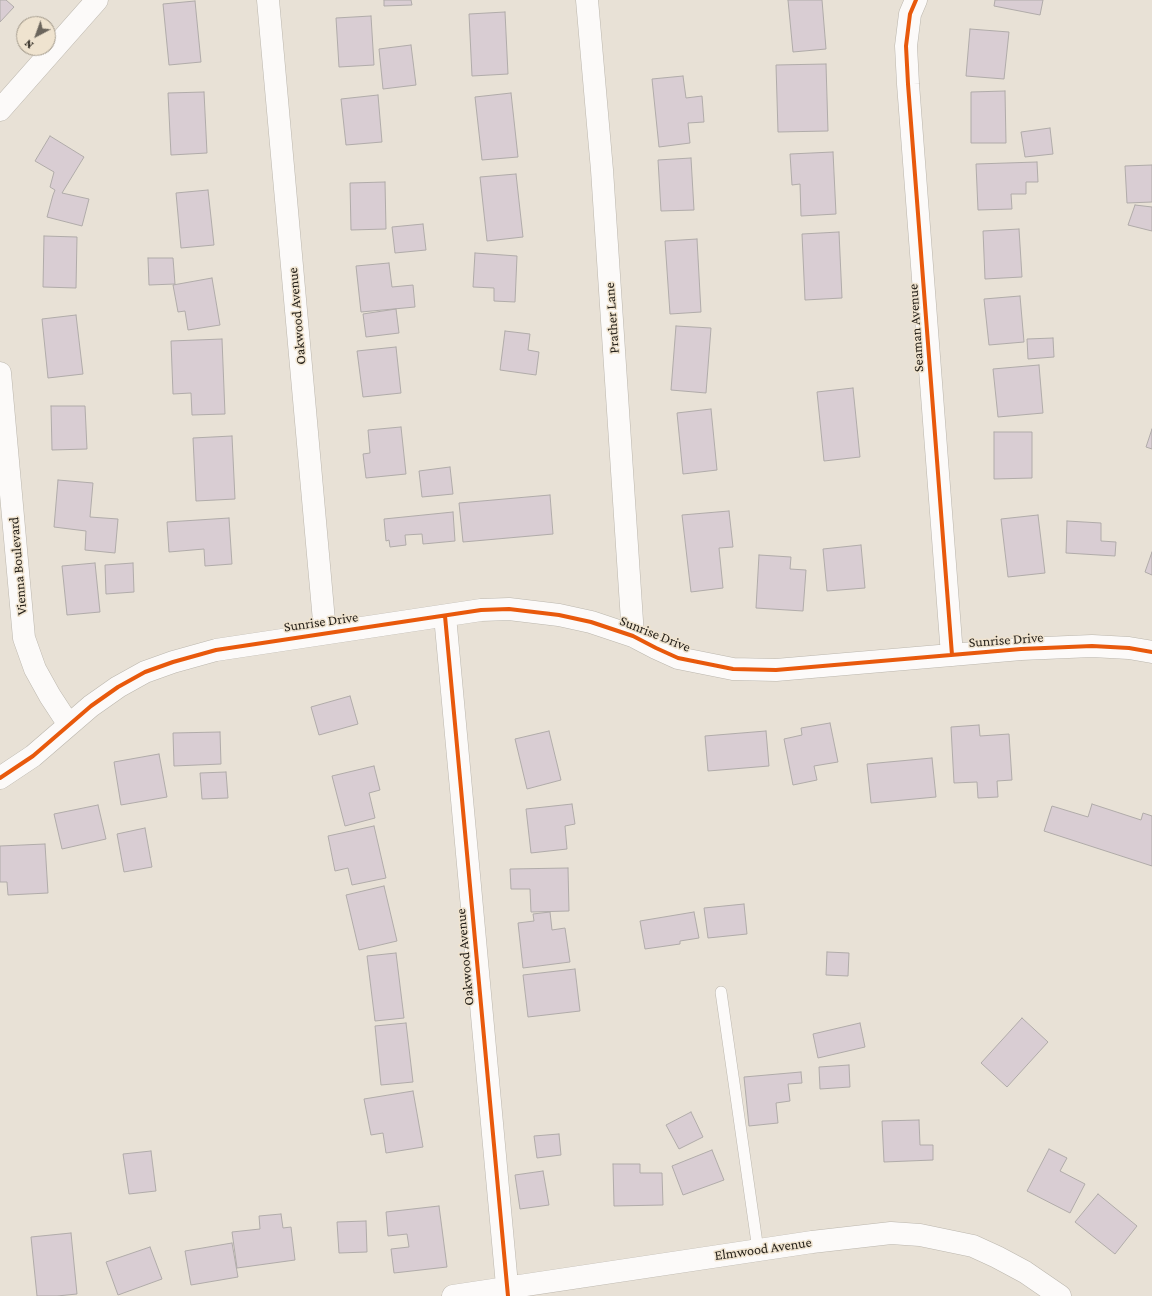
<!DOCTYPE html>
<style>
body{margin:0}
#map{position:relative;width:1152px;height:1296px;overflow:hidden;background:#e8e1d6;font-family:"Crimson Pro",serif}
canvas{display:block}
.north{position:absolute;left:16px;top:16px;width:40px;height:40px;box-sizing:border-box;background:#efe3cf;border:1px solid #9f9687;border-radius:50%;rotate:221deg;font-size:11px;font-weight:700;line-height:16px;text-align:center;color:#27221b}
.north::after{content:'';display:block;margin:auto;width:14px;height:18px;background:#6b655c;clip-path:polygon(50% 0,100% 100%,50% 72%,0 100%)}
</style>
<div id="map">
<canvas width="1152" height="1296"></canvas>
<div class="north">N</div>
</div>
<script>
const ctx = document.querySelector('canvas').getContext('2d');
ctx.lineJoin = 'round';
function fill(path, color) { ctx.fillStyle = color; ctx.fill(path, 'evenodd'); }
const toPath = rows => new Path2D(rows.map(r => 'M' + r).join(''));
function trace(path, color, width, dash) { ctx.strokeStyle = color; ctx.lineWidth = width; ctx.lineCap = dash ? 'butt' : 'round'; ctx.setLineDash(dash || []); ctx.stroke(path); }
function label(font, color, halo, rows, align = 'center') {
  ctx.font = font + ' "Crimson Pro",serif'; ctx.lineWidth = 3; ctx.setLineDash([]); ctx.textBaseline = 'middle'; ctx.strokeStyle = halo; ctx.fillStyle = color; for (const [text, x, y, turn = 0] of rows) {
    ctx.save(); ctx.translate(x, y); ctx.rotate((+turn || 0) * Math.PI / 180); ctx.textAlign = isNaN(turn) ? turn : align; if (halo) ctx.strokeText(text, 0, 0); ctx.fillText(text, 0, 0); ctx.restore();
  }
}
const building = toPath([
 [0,0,6,0,14,7,0,22,0,0],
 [384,0,411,0,412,5,384,6,384,0],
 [788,0,822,0,826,49,793,52,788,0],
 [995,0,1043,0,1040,15,994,6,995,0],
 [195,1,201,62,169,65,163,4,195,1],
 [505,12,508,74,472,76,469,14,505,12],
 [371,16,374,65,339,67,336,18,371,16],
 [970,29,1009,32,1004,79,966,76,970,29],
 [411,45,416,85,383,89,379,49,411,45],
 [826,64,828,131,778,132,776,65,826,64],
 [683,76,686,98,702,96,704,122,688,123,690,143,659,147,652,79,683,76],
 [1005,91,1006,143,971,143,971,92,1005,91],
 [204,92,207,153,171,155,168,93,204,92],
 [511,93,518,157,482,160,475,97,511,93],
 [378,95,382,142,346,145,341,99,378,95],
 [1050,128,1053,154,1025,157,1021,132,1050,128],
 [50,136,84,157,62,193,89,199,82,226,47,217,53,195,55,190,50,187,54,172,35,161,50,136],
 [833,152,836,214,801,216,800,184,792,185,790,154,833,152],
 [691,158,694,210,661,211,658,160,691,158],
 [1037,162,1038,182,1026,182,1026,194,1011,194,1012,209,978,210,976,164,1037,162],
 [1152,165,1152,202,1127,203,1125,166,1152,165],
 [516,174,523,237,487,241,480,177,516,174],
 [385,182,386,229,351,230,350,183,385,182],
 [208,190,214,245,181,248,176,193,208,190],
 [1135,205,1152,207,1152,231,1128,225,1135,205],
 [423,224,426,250,395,253,392,227,423,224],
 [1019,229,1022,277,985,279,983,231,1019,229],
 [839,232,842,298,805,300,802,234,839,232],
 [44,236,77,237,76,288,43,287,44,236],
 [697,239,701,312,670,314,665,241,697,239],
 [475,253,517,256,515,302,494,301,494,288,473,287,475,253],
 [148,258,173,258,175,284,149,285,148,258],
 [389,263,392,287,413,285,415,307,361,312,356,266,389,263],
 [212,278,220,325,188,330,185,311,178,312,173,285,212,278],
 [1020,296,1024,342,989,345,984,299,1020,296],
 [396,309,399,333,366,337,363,314,396,309],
 [76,315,83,374,48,378,42,319,76,315],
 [676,326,711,328,706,393,671,390,676,326],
 [505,331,530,334,528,350,539,352,536,375,500,370,505,331],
 [1053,338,1054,357,1028,359,1027,339,1053,338],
 [222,339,225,414,192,415,191,393,173,394,171,341,222,339],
 [396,347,401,393,363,397,357,351,396,347],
 [1039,365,1043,413,998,417,993,369,1039,365],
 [853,388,860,457,824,461,817,392,853,388],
 [51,406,85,406,87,449,52,450,51,406],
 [711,409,717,470,683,474,677,413,711,409],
 [401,427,406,474,366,478,363,454,370,453,368,430,401,427],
 [1152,429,1152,449,1146,447,1152,429],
 [994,432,1032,432,1032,478,994,479,994,432],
 [232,436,235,499,196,501,193,438,232,436],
 [450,467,453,494,422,497,419,471,450,467],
 [58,480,93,483,90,517,118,519,115,553,85,550,86,531,54,527,58,480],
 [550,495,553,534,463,542,459,503,550,495],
 [729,511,733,547,719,548,723,588,691,592,682,515,729,511],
 [453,512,455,541,423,544,422,534,405,535,406,545,390,547,389,540,386,541,384,519,453,512],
 [1038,515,1045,573,1008,577,1001,519,1038,515],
 [229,518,232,564,205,566,204,549,169,552,167,522,229,518],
 [1067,521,1101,523,1101,541,1116,542,1115,556,1066,553,1067,521],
 [861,545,865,588,827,591,823,549,861,545],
 [1152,552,1152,575,1145,572,1152,552],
 [759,555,791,557,790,569,806,570,803,611,756,608,759,555],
 [95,563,100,612,67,615,62,566,95,563],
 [133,563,134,592,106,594,105,565,133,563],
 [350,696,358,724,319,735,311,707,350,696],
 [830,723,838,762,814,766,817,780,793,785,784,739,802,735,801,728,830,723],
 [979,725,980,736,1009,734,1012,780,997,781,998,797,978,798,977,782,954,783,951,727,979,725],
 [549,731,561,780,527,789,515,739,549,731],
 [766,731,769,766,708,771,705,736,766,731],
 [220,732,221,764,174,766,173,733,220,732],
 [159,754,167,797,121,805,114,762,159,754],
 [932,758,936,797,871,803,867,764,932,758],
 [374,766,380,790,369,793,375,818,345,826,332,776,374,766],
 [226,772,228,798,202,799,200,773,226,772],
 [572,804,575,824,565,826,567,849,531,853,526,809,572,804],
 [1092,804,1141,820,1143,813,1152,816,1152,866,1044,831,1052,806,1088,817,1092,804],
 [98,805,106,839,62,849,54,814,98,805],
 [374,826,386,878,352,885,348,868,335,871,328,836,374,826],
 [145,828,152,867,124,872,117,834,145,828],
 [45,844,48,893,8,895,7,882,0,882,0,846,45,844],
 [568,868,569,911,531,912,530,889,511,889,510,869,568,868],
 [384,886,397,941,359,950,346,895,384,886],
 [744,904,747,934,708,938,704,908,744,904],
 [550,912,552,930,565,928,570,962,523,968,518,923,534,921,533,914,550,912],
 [694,912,699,938,680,941,680,944,645,949,640,921,694,912],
 [827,952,849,953,848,976,826,975,827,952],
 [396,953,404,1018,375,1021,367,956,396,953],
 [575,969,580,1011,528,1017,523,975,575,969],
 [1022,1018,1048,1042,1007,1087,981,1063,1022,1018],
 [406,1023,413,1082,381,1085,375,1026,406,1023],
 [860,1023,865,1047,818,1058,813,1034,860,1023],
 [849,1065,850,1087,820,1089,819,1067,849,1065],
 [801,1072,802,1083,788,1084,790,1101,776,1103,778,1123,749,1126,744,1077,801,1072],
 [413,1091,423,1147,386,1153,383,1133,371,1135,364,1099,413,1091],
 [691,1112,703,1137,679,1149,666,1125,691,1112],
 [919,1120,920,1145,933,1145,933,1160,884,1162,882,1121,919,1120],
 [559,1134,561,1155,537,1158,534,1136,559,1134],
 [1049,1149,1067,1158,1060,1171,1085,1184,1070,1213,1027,1191,1049,1149],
 [712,1150,724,1180,683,1195,672,1166,712,1150],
 [151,1151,156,1191,129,1194,123,1154,151,1151],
 [613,1164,640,1164,640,1173,662,1173,663,1205,614,1206,613,1164],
 [543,1171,549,1205,520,1209,515,1175,543,1171],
 [1098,1194,1137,1226,1115,1254,1075,1222,1098,1194],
 [439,1206,447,1267,394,1273,391,1249,409,1247,407,1234,388,1236,386,1212,439,1206],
 [281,1214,283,1228,291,1227,295,1260,237,1268,232,1232,260,1229,259,1216,281,1214],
 [366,1221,367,1252,339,1253,337,1222,366,1221],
 [71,1233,77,1294,57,1296,37,1296,31,1237,71,1233],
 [232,1243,238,1277,191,1285,185,1251,232,1243],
 [150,1247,162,1279,118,1295,106,1262,150,1247]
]);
const lane = toPath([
 [721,992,758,1250]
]);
const street = toPath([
 [268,0,325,632],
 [587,0,602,170,633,636],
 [916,0,910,14,906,46,908,84,952,655],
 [0,110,97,0],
 [0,373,24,638,35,669,50,696,69,725],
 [445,616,508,1296],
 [0,778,33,756,91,706,118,687,145,672,173,662,216,650,481,610,509,609,559,615,591,622,633,636,656,648,678,658,733,669,776,670,1021,649,1092,646,1129,648,1152,652],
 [453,1296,812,1242,891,1233,920,1235,973,1246,997,1257,1025,1272,1060,1296]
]);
const cycleway = toPath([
 [916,0,910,14,906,46,908,84,952,655],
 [445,616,508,1296],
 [0,778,33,756,91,706,118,687,145,672,173,662,216,650,481,610,509,609,559,615,591,622,633,636,656,648,678,658,733,669,776,670,1021,649,1092,646,1129,648,1152,652]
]);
const streetNames = [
 ["Oakwood Avenue",297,316,-95],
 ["Prather Lane",612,318,-94],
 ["Seaman Avenue",916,328,-94],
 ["Vienna Boulevard",18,566,-95],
 ["Sunrise Drive",321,622,-8],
 ["Sunrise Drive",655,634,22],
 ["Sunrise Drive",1006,640,-4],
 ["Oakwood Avenue",465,957,-95],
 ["Elmwood Avenue",763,1249,-8]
];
fill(building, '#d9cdd3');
trace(building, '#b0aba9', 1);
trace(lane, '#bbb6ad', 12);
trace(street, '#bbb6ad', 23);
trace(lane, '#fcfaf9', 11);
trace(street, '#fcfaf9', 22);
trace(cycleway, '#e8590c', 4);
label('14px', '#27221b', '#efe3cf', streetNames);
</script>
